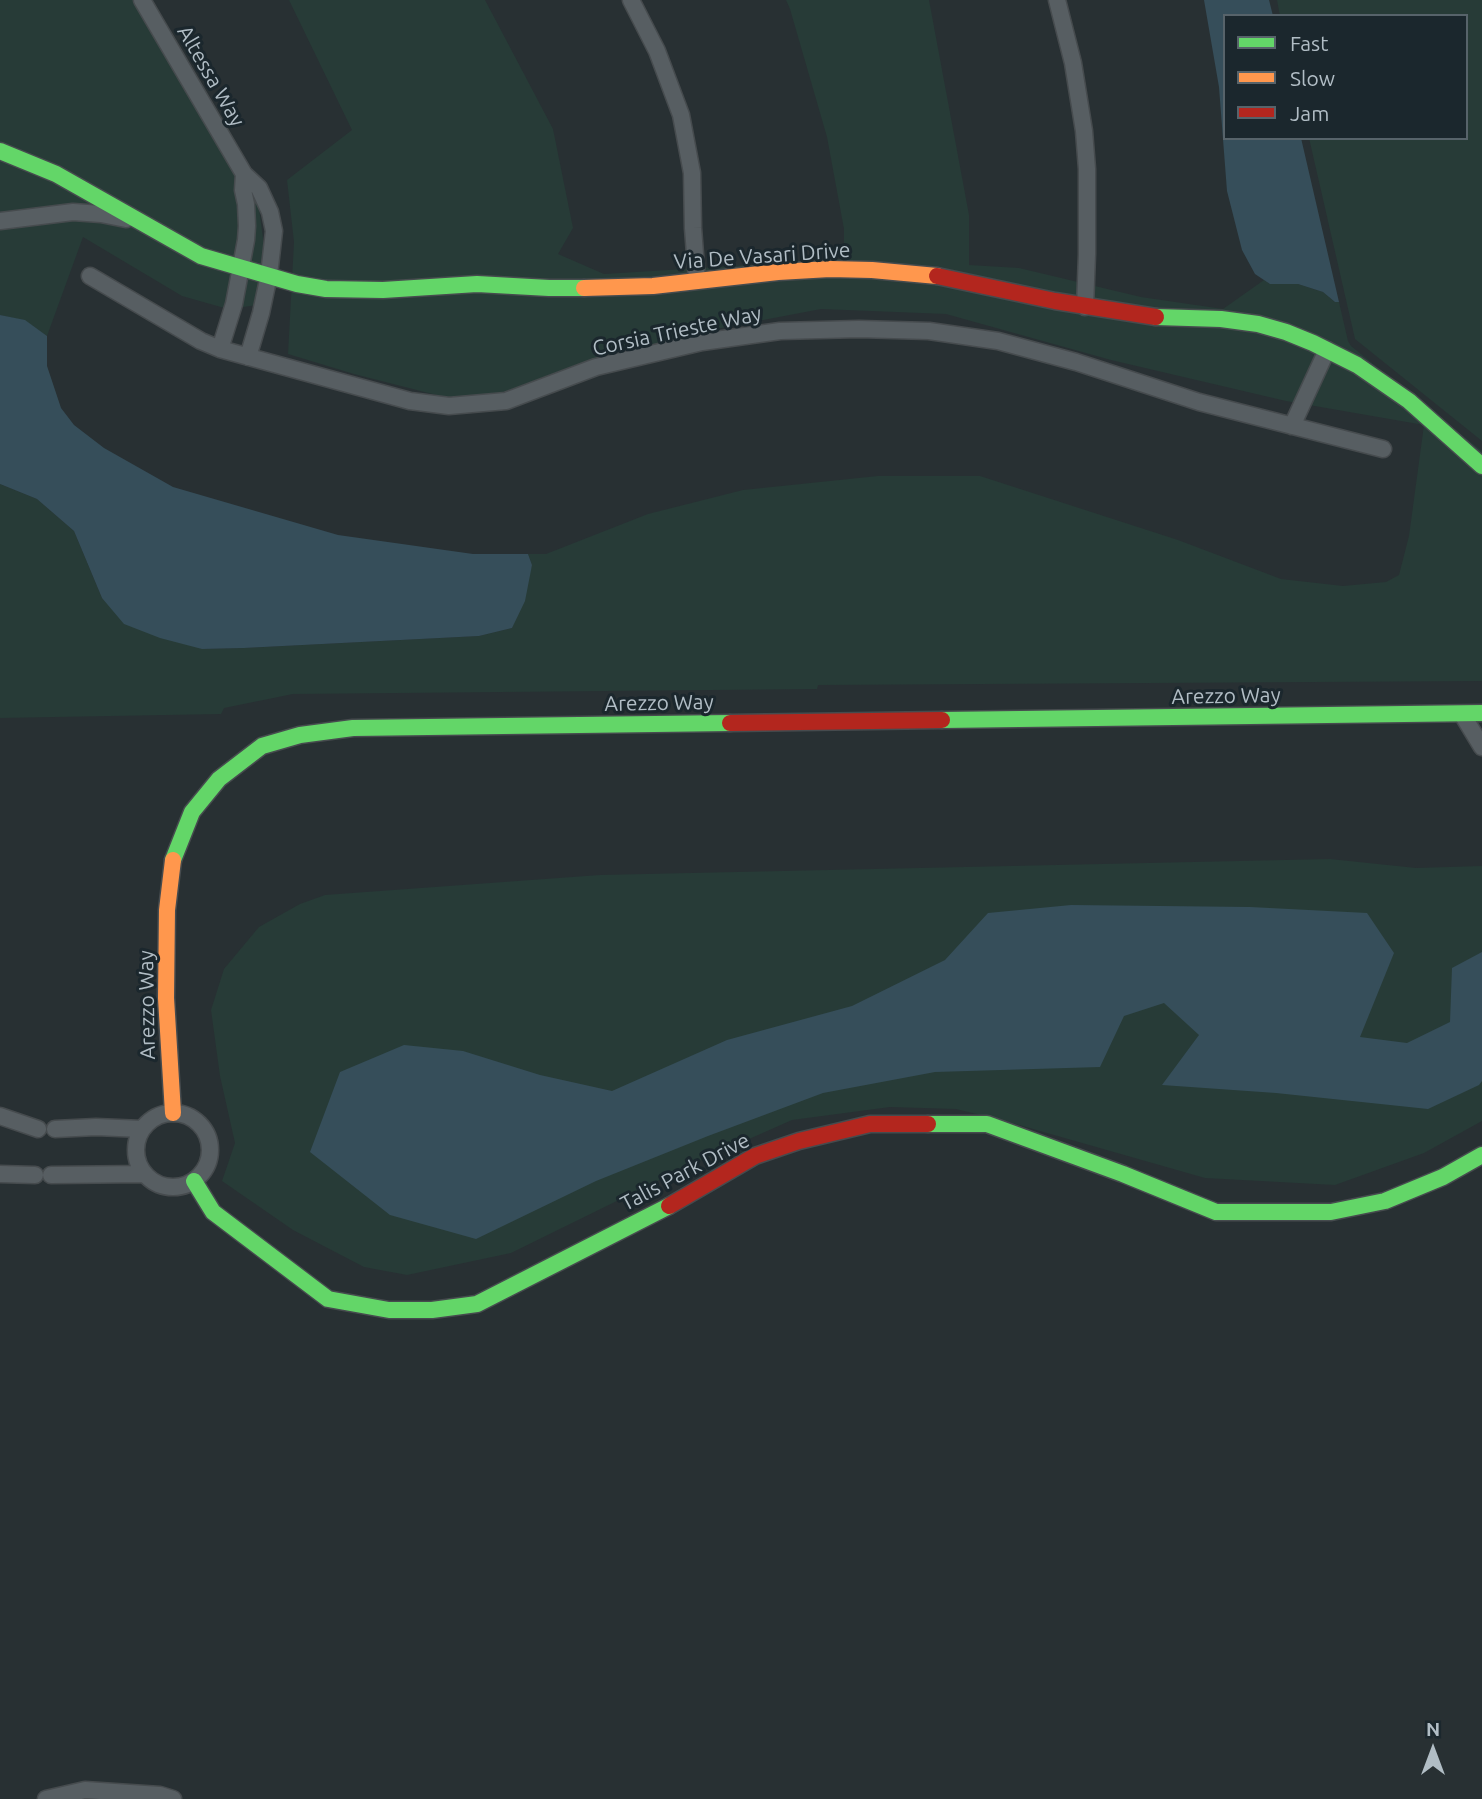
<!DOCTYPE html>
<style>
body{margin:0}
#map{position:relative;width:1482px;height:1799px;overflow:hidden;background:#283033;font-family:Ubuntu,sans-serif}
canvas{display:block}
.legend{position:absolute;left:1223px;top:14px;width:245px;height:126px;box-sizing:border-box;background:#1b272d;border:2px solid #57636a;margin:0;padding:9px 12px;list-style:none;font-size:21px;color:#b1bdc5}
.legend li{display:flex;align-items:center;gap:14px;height:35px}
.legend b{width:35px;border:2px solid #57636a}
.north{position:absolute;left:1398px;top:1715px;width:70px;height:70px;-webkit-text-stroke:5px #1b272d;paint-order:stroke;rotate:0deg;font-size:19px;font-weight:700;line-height:28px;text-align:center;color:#b1bdc5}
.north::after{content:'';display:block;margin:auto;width:24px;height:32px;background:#b1bdc5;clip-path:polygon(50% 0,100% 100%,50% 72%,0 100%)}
</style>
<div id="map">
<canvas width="1482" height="1799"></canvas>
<ul class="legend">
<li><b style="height:9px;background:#63d668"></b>Fast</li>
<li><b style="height:9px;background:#ff974d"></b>Slow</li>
<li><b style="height:9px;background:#b3261e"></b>Jam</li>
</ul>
<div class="north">N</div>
</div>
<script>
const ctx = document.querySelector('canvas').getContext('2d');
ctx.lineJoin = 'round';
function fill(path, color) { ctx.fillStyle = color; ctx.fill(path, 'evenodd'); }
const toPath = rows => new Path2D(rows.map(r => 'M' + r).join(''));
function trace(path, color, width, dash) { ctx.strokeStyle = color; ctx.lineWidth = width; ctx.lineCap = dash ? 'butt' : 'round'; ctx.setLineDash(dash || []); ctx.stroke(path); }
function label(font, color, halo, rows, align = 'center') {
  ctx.font = font + ' Ubuntu,sans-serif'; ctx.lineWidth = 6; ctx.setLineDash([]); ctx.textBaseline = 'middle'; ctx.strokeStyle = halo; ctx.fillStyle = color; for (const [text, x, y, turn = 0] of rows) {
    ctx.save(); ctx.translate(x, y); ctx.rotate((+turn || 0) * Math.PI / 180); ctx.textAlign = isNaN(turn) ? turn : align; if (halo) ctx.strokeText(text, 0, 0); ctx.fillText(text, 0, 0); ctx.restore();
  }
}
const green = toPath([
 [0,0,140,0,257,193,267,269,258,305,228,309,182,296,83,237,47,336,25,321,0,315],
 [289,0,485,0,553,129,573,228,558,254,604,274,844,259,844,229,827,137,790,9,786,0,929,0,969,215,969,265,1019,268,1141,297,1223,309,1264,280,1270,284,1298,284,1323,292,1335,302,1339,302,1348,341,1351,346,1482,451,1482,681,818,685,817,689,293,694,224,708,221,714,0,718,0,484,37,499,74,531,102,598,202,649,244,648,479,636,512,628,532,565,528,554,546,554,648,514,743,490,878,476,980,476,1178,540,1281,579,1343,586,1386,582,1399,575,1409,536,1424,425,1286,401,1111,360,946,314,821,309,716,329,581,363,502,393,456,400,354,374,288,354,294,242,287,180,352,130],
 [1277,0,1482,0,1482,441,1355,339,1309,138,1466,138,1466,16,1280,16],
 [1330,859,1416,868,1482,866,1482,1121,1424,1153,1335,1185,1205,1178,1005,1121,956,1109,890,1107,792,1120,688,1166,511,1253,407,1275,364,1267,293,1230,222,1181,235,1143,220,1076,211,1010,224,969,259,927,300,904,325,895,600,875]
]);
const water = toPath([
 [1204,0,1269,0,1273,16,1225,16,1225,138,1301,138,1339,302,1335,302,1323,292,1298,284,1270,284,1255,274,1242,250,1227,191,1219,87],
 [0,315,25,320,47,336,47,366,61,408,74,425,104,448,173,487,338,535,473,554,528,554,532,565,525,601,512,628,479,636,244,648,202,649,160,638,124,624,102,598,74,531,37,499,0,484],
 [1071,905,1250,907,1367,913,1394,953,1360,1037,1407,1043,1450,1022,1452,968,1482,952,1482,1081,1479,1085,1428,1109,1276,1093,1162,1085,1199,1035,1164,1003,1124,1016,1100,1067,935,1072,823,1093,708,1136,596,1181,476,1239,390,1215,310,1152,340,1072,404,1045,463,1051,540,1075,612,1091,727,1040,852,1006,945,960,988,913]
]);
const street = toPath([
 [142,0,244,174,259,188,270,212,274,231,269,275,261,313,248,357],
 [631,0,657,51,681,115,692,173,693,228,697,280],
 [1057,0,1073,63,1084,131,1087,169,1087,254,1085,307],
 [0,221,73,212,101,214,126,219],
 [90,276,201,341,220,349,410,401,449,406,506,401,596,367,702,342,780,331,859,329,929,331,998,341,1076,362,1199,402,1383,449],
 [220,349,234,304,246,240,247,226,246,204,243,190,244,174],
 [1292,426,1327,350],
 [1462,714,1482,747],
 '136 1150a37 37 0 1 1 74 0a37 37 0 1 1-74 0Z',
 [0,1116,38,1129],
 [55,1129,96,1127,142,1129],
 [0,1174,35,1175],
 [51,1175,145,1174],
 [46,1799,85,1790,160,1795,173,1799]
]);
const fast = toPath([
 [0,151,56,174,201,256,297,284,326,289,383,290,477,284,549,288,584,288],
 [1156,317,1221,319,1258,324,1286,332,1313,343,1357,365,1409,401,1482,466],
 [942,720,1482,713],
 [173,860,192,812,219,779,262,746,300,735,353,728,730,723],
 [928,1124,987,1124,1123,1174,1216,1212,1331,1212,1385,1201,1443,1177,1482,1155],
 [194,1181,213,1212,328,1299,389,1310,432,1310,477,1304,669,1206]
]);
const slow = toPath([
 [584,288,653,286,778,272,830,269,872,270,937,276],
 [173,860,167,910,166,998,173,1113]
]);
const jam = toPath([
 [937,276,1055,301,1156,317],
 [730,723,942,720],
 [669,1206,755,1156,799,1141,870,1124,928,1124]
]);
const streetNames = [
 ["Altessa Way",211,76,60],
 ["Via De Vasari Drive",762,256,-4],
 ["Corsia Trieste Way",677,331,-12],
 ["Arezzo Way",1226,696,-1],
 ["Arezzo Way",659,703,-1],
 ["Arezzo Way",147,1005,-91],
 ["Talis Park Drive",685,1172,-28]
];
fill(green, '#273b37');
fill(water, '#364e5a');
trace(street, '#464b4e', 19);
trace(fast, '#464b4e', 19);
trace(slow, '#464b4e', 19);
trace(jam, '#464b4e', 19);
trace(street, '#575e62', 16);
trace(fast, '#63d668', 16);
trace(slow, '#ff974d', 16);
trace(jam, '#b3261e', 16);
label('21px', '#b1bdc5', '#1b272d', streetNames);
</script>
